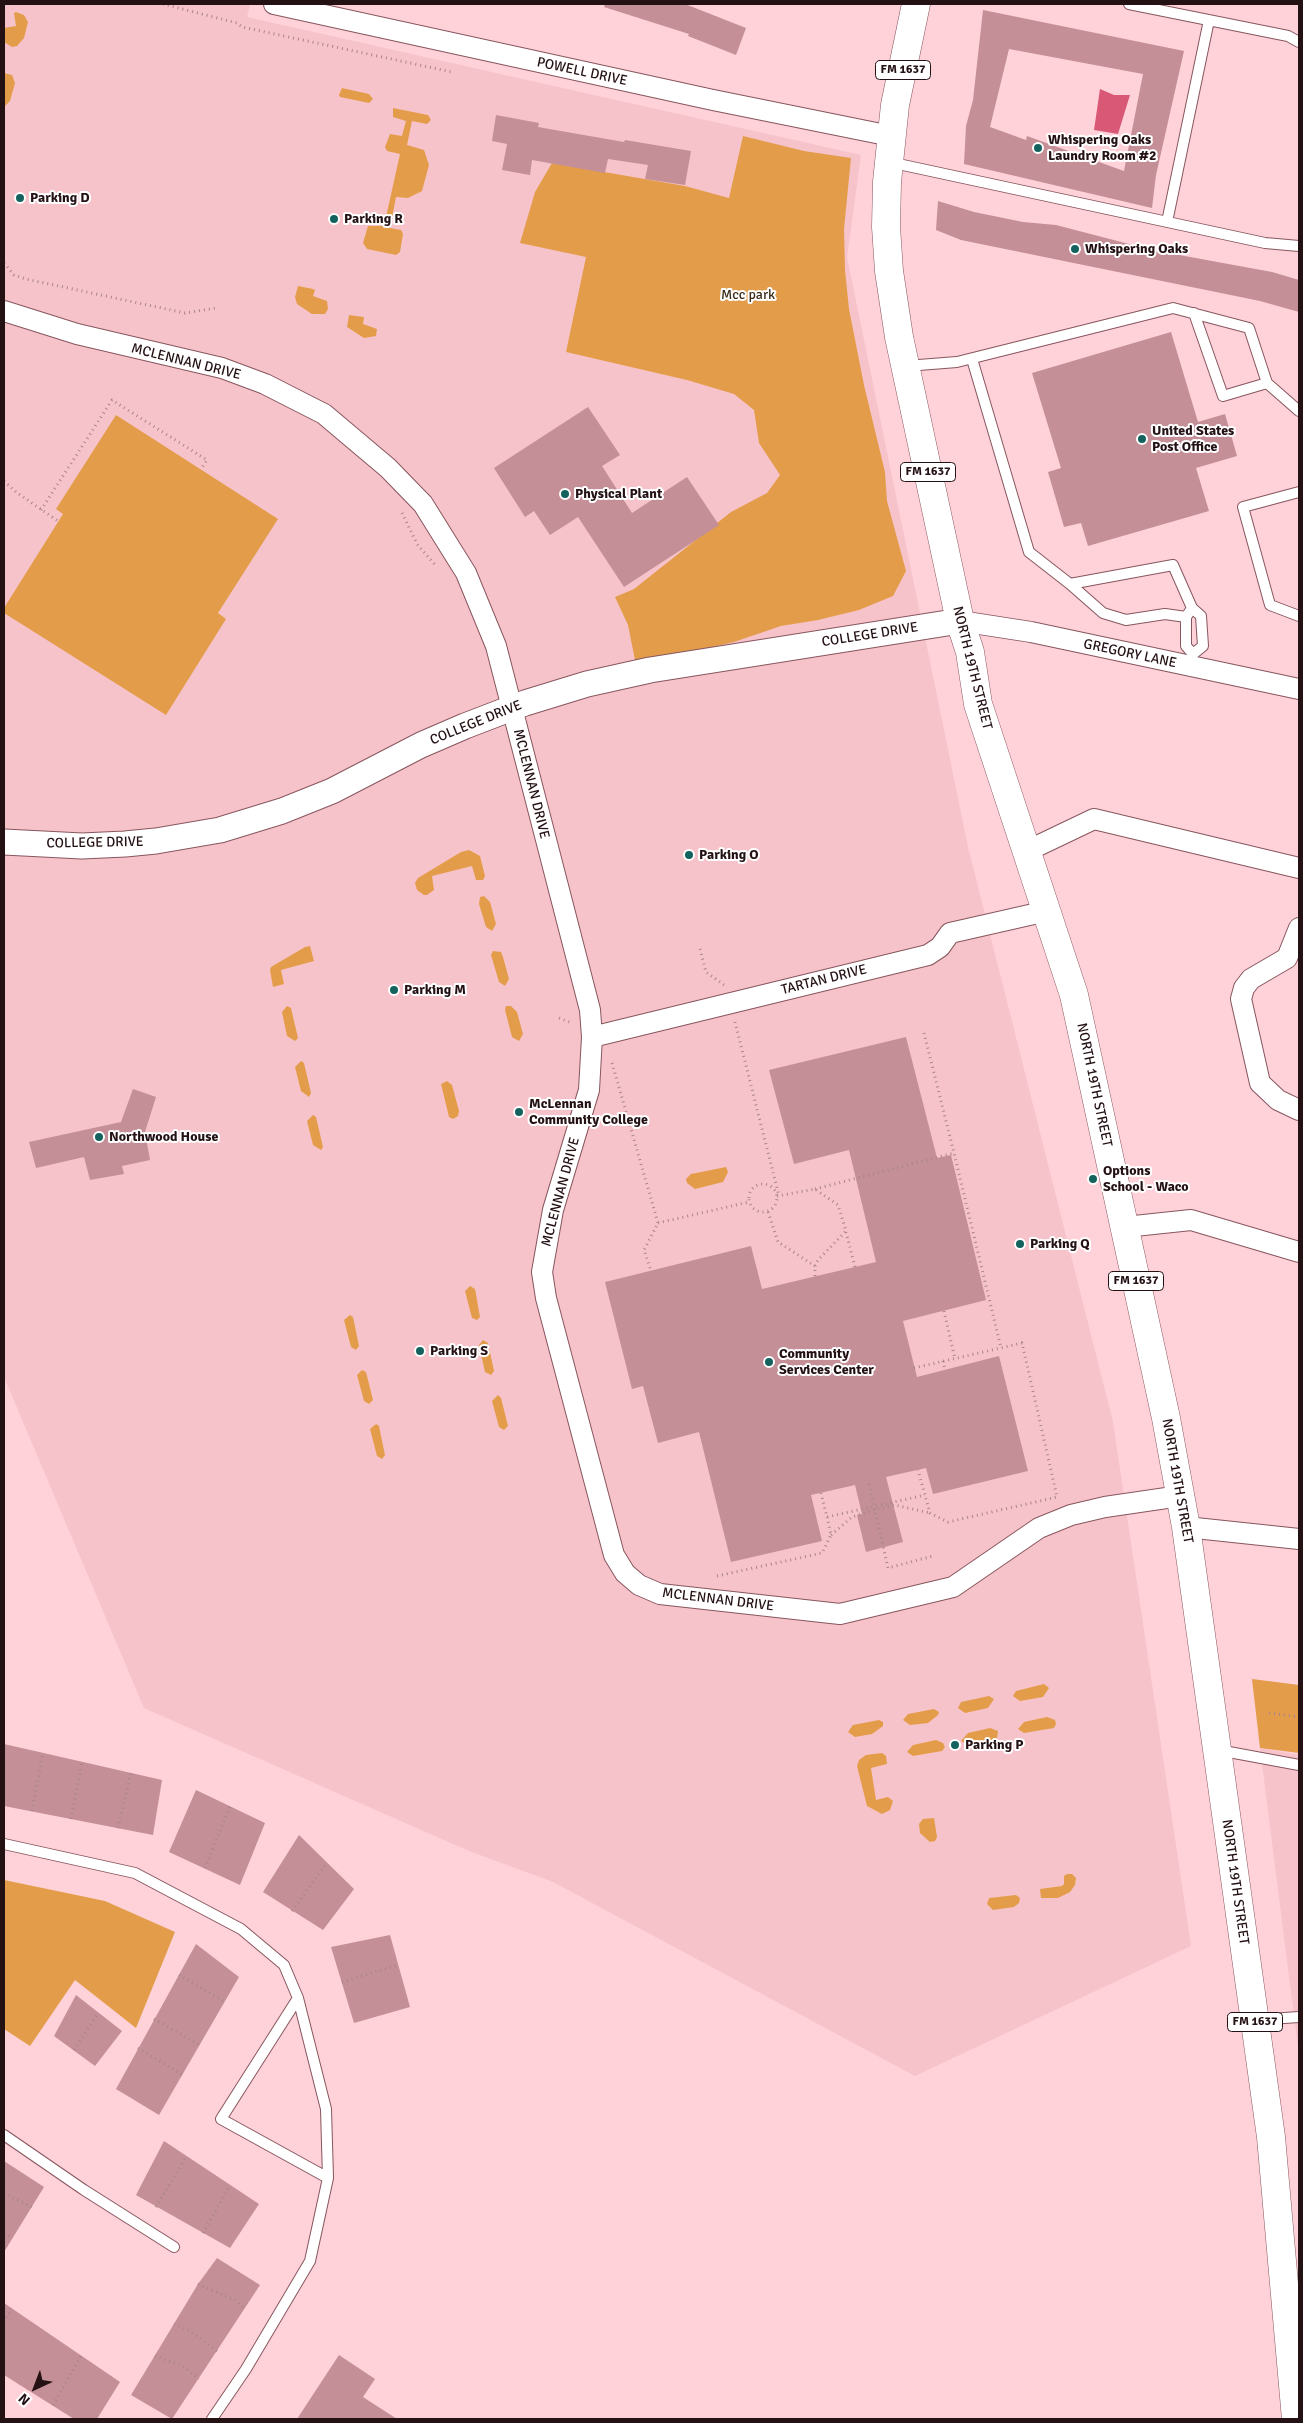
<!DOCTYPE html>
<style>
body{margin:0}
#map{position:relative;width:1303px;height:2423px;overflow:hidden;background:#ffd1d8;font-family:Signika,sans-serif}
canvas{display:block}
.frame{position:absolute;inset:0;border:5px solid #241114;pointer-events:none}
.north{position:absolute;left:10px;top:2363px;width:50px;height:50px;-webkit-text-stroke:4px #fff;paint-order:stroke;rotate:223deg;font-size:14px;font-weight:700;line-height:20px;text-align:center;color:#241114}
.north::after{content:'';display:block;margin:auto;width:18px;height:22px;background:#241114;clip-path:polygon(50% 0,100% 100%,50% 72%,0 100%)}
</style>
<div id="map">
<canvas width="1303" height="2423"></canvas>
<div class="frame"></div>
<div class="north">N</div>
</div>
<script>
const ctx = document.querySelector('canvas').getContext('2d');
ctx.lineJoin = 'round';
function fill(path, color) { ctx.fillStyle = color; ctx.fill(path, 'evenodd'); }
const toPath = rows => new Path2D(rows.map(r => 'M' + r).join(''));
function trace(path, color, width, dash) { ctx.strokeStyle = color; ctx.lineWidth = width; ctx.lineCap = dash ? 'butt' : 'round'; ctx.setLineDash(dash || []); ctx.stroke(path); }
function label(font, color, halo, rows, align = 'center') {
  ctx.font = font + ' Signika,sans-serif'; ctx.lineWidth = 4; ctx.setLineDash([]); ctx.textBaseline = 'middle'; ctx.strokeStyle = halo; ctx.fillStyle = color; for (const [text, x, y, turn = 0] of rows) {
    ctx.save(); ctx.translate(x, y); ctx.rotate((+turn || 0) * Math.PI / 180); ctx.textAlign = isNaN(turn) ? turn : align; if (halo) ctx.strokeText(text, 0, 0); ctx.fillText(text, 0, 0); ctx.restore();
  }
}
const built = toPath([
 [4,4,250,4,247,17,861,155,847,257,968,847,1113,1422,1191,1946,915,2076,553,1882,469,1851,144,1708,4,1377],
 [1260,1748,1299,1755,1299,2055]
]);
const green = toPath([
 [16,12,24,15,28,22,24,38,17,46,12,47,4,42,4,28,16,26,14,13],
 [4,73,12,75,15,83,10,101,4,107],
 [342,88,369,94,373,99,369,103,340,97,339,95],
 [393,108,428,115,431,120,427,124,412,121,407,145,424,150,429,165,422,191,408,198,396,197,390,228,401,230,403,234,400,252,396,255,367,249,363,243,368,226,384,226,400,154,387,151,385,147,390,134,402,136,406,121,393,117],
 [743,136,804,151,851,158,844,229,845,270,849,309,864,385,885,472,887,501,906,571,893,596,859,610,818,620,781,626,734,642,636,665,628,625,615,597,634,589,731,512,767,493,780,475,759,443,754,410,734,394,687,380,566,352,586,257,520,243,535,192,552,163,685,186,729,198],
 [298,286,313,289,315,290,313,296,327,301,328,309,325,314,312,314,297,304,295,297],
 [349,315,364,317,363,324,377,329,376,336,364,338,347,327],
 [116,415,278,519,218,613,226,619,166,715,4,613,4,608,63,514,56,509],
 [469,850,480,856,485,876,483,880,476,880,472,866,432,876,434,890,427,895,424,895,417,890,415,883,418,878,461,852],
 [484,896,490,902,496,924,492,931,486,927,479,904,480,897],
 [310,946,314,961,281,970,284,984,273,987,270,970,271,967,305,947],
 [493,951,501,952,503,957,509,979,505,986,499,982,491,955],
 [287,1006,291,1008,298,1038,295,1041,287,1036,282,1012],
 [506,1006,511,1006,517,1012,523,1034,519,1041,512,1037,505,1010],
 [301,1061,304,1063,311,1093,309,1097,301,1091,295,1067],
 [447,1081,452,1085,459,1111,458,1116,453,1119,449,1117,441,1084],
 [313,1115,316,1117,323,1147,321,1150,313,1145,307,1121],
 [726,1167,728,1172,723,1182,695,1189,687,1183,686,1179,691,1174],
 [470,1286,475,1289,480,1317,477,1320,472,1318,465,1291],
 [350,1315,353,1317,359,1346,356,1350,351,1347,344,1320],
 [483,1340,488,1343,494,1371,491,1375,485,1372,479,1345],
 [362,1370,366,1372,373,1400,369,1404,364,1401,357,1375],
 [498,1395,501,1398,508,1426,504,1430,499,1427,492,1401],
 [376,1424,379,1426,385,1455,382,1459,377,1456,370,1429],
 [1252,1679,1299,1685,1299,1753,1260,1748],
 [1044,1684,1049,1688,1043,1697,1020,1701,1013,1696,1016,1691],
 [989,1696,994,1699,988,1708,965,1713,958,1708,961,1702],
 [934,1709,939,1712,938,1715,928,1723,910,1725,903,1720,908,1714],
 [1047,1717,1055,1720,1056,1724,1054,1728,1024,1733,1018,1729,1024,1722],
 [879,1720,883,1722,883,1726,872,1734,855,1737,848,1732,853,1725],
 [990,1728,998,1731,997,1739,967,1744,961,1741,968,1733],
 [936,1740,943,1743,945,1747,942,1751,913,1756,907,1752,913,1745],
 [882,1753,886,1756,887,1764,871,1768,876,1800,888,1797,893,1801,890,1810,882,1814,867,1806,857,1766,859,1760,866,1755],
 [934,1818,937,1837,935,1841,930,1842,920,1833,919,1824,923,1819],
 [1067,1874,1072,1874,1076,1878,1075,1885,1070,1892,1058,1898,1041,1898,1040,1889,1062,1886,1064,1884,1064,1876],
 [4,1880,105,1901,175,1932,136,2028,75,1980,30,2046,4,2029],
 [1016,1895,1020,1898,1019,1903,1014,1907,993,1910,987,1904,989,1898]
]);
const water = toPath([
 [1100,89,1114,95,1130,95,1118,134,1094,130]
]);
const building = toPath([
 [605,4,685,4,746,28,736,55,688,36,689,34,604,7],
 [983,10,1184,51,1156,175,1152,208,964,164,966,126,973,100],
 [1009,49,1143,74,1124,171,1027,136,1026,140,990,127],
 [496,115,539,123,538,127,624,142,625,140,691,151,685,185,645,179,648,165,608,159,605,173,532,160,530,175,502,170,507,144,492,141],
 [938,201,974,212,1023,222,1056,225,1152,250,1272,272,1299,280,1299,312,1260,301,961,240,936,230],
 [1171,332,1198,422,1225,414,1237,456,1196,468,1209,511,1088,546,1081,523,1064,527,1048,472,1061,468,1032,373],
 [588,407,620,455,602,466,632,513,687,477,719,525,624,587,578,517,550,535,534,511,525,517,494,468],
 [906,1037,937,1158,951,1155,986,1300,903,1321,917,1377,999,1356,1028,1471,933,1494,926,1468,886,1477,903,1542,866,1552,857,1515,862,1514,855,1485,811,1495,822,1541,731,1562,699,1432,658,1443,643,1386,632,1389,605,1282,751,1246,762,1289,876,1262,849,1150,794,1164,769,1070],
 [133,1089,156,1097,145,1132,150,1160,122,1166,124,1174,90,1180,84,1157,36,1168,29,1142,121,1122],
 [4,1744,162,1780,153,1835,4,1806],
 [196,1790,265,1823,240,1885,169,1852],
 [299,1835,354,1889,323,1930,263,1892],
 [390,1935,410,2007,354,2023,331,1947],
 [196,1944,239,1977,159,2115,116,2089],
 [76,1995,122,2031,95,2066,54,2036],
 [164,2141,259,2204,230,2248,136,2195],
 [4,2161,44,2187,4,2252],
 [217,2258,260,2285,172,2419,131,2395,198,2284],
 [4,2303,120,2382,97,2419,74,2419,4,2375],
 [339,2355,375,2379,363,2397,397,2419,297,2419]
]);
const path = toPath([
 [163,4,237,23,242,27,452,72],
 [4,263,14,275,26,279,185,313,216,308],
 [4,481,16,492,58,521],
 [41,510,112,400,207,460,201,469],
 [402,513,417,544,436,566],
 [700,949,706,972,724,985],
 [559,1018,572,1023],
 [735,1022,779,1196],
 [924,1033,954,1153],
 [612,1063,658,1223,644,1250,651,1271],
 '749 1198a14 14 0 1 1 28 0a14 14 0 1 1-28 0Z',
 [815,1189,954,1153,1001,1348],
 [777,1196,815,1189,838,1205,846,1231,818,1260,815,1266,815,1276],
 [768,1212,778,1242,815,1266],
 [658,1223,749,1202],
 [846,1232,855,1267],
 [944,1311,955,1359],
 [943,1361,945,1370],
 [914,1368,1022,1343,1057,1497,948,1522,930,1513,918,1470],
 [869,1484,888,1568,933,1556],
 [821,1493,827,1517,925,1495],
 [831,1535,852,1517,866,1512,895,1505,930,1513],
 [717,1576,822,1553,831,1535,827,1517],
 [1269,1713,1299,1717],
 [32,1811,43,1753],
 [71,1819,82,1762],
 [118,1828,131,1773],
 [205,1868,230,1806],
 [292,1911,327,1863],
 [179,1975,225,2002],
 [342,1982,398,1965],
 [154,2019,200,2045],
 [138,2048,183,2075],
 [74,2050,98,2013],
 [4,2193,32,2207],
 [156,2207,187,2156],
 [4,2233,12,2238],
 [203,2233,230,2185],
 [198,2284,235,2300,245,2309],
 [4,2322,12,2309],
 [174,2324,190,2331,217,2351],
 [155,2356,184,2367,199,2379],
 [53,2405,81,2356]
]);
const service = toPath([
 [1129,4,1288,36,1299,42],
 [889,162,1265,243,1299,246],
 [1167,222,1209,20],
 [1194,313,1223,396,1267,383],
 [972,359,1029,552,1070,584,1173,565,1192,608,1201,616,1203,646,1193,654,1186,646,1186,617,1192,608],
 [906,366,957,362,1173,308,1249,328,1267,383,1299,411],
 [1299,492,1243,507,1270,605,1299,616],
 [1070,584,1103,613,1126,620,1165,614,1186,617],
 [1218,1750,1299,1765],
 [4,1844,135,1873,241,1929,284,1965,298,1998,326,2109,328,2178,221,2119,298,1998],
 [1255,2020,1299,2017],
 [4,2135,84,2190,174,2247],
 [212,2419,246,2369,310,2261,328,2178]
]);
const minor = toPath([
 [274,4,713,100,891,136],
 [4,311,77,334,222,368,265,384,324,414,388,468,423,504,466,573,496,646,590,1010,592,1037,589,1090,553,1210,542,1272,546,1298,614,1555,625,1573,639,1585,660,1594,840,1614,953,1587,1039,1528,1071,1515,1105,1507,1180,1496],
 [960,621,1031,632,1299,689],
 [1027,851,1094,819,1299,868],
 [1299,928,1287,958,1251,979,1244,988,1241,999,1260,1083,1278,1100,1299,1110],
 [592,1037,928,955,940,947,950,933,1047,911],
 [1125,1227,1191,1220,1299,1252],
 [1186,1527,1299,1539]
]);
const tertiary = toPath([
 [4,842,82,846,125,844,156,841,220,830,282,811,332,791,421,745,465,726,525,703,587,684,650,670,960,621]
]);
const primary = toPath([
 [916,4,895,105,887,182,886,227,889,271,899,337,960,621,970,652,978,704,1074,995,1166,1418,1186,1527,1271,2137,1296,2419]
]);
const markers = [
 [1038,148,5,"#14625e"],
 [20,198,5,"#14625e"],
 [334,219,5,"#14625e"],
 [1075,249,5,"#14625e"],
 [1142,439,5,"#14625e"],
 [565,494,5,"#14625e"],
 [689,855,5,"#14625e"],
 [394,990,5,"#14625e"],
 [519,1112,5,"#14625e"],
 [99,1137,5,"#14625e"],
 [1093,1179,5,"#14625e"],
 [1020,1244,5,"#14625e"],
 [420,1351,5,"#14625e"],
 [769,1362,5,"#14625e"],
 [955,1745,5,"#14625e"]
];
const shields = [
 [903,70,55],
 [928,472,55],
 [1136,1281,55],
 [1255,2022,55]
];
const shieldNames = [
 ["FM 1637",903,70],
 ["FM 1637",928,472],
 ["FM 1637",1136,1281],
 ["FM 1637",1255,2022]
];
const streetNames = [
 ["POWELL DRIVE",582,72,12],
 ["MCLENNAN DRIVE",186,362,14],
 ["COLLEGE DRIVE",870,635,-9],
 ["GREGORY LANE",1130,654,12],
 ["NORTH 19TH STREET",972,668,76],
 ["COLLEGE DRIVE",476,723,-22],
 ["MCLENNAN DRIVE",531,784,76],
 ["COLLEGE DRIVE",95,843,-1],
 ["TARTAN DRIVE",824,980,-14],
 ["NORTH 19TH STREET",1094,1085,78],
 ["MCLENNAN DRIVE",561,1192,-75],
 ["NORTH 19TH STREET",1177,1481,80],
 ["MCLENNAN DRIVE",718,1600,7],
 ["NORTH 19TH STREET",1235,1882,82]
];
const poiNames = [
 ["Whispering Oaks",1048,140],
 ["Laundry Room #2",1048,156],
 ["Parking D",30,198],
 ["Parking R",344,219],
 ["Whispering Oaks",1085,249],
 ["United States",1152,431],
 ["Post Office",1152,447],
 ["Physical Plant",575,494],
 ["Parking O",699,855],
 ["Parking M",404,990],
 ["McLennan",529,1104],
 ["Community College",529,1120],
 ["Northwood House",109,1137],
 ["Options",1103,1171],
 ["School - Waco",1103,1187],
 ["Parking Q",1030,1244],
 ["Parking S",430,1351],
 ["Community",779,1354],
 ["Services Center",779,1370],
 ["Parking P",965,1745]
];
const parkNames = [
 ["Mcc park",748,295]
];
fill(built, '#f7c3ca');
fill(green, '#e39d4a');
fill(water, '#d85876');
fill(building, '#c48f97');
trace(service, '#87565e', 12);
trace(minor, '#87565e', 22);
trace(tertiary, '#87565e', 27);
trace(primary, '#87565e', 29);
trace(path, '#a9858b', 3, [1, 4]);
trace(service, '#fff', 10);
trace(minor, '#fff', 20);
trace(tertiary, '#fff', 25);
trace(primary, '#fff', 28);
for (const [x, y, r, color] of markers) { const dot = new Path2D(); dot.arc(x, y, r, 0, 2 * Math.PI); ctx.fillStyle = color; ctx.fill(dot); trace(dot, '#fff', 2); }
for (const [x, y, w] of shields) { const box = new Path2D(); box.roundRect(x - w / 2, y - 9.5, w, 19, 4); ctx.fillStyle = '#fff'; ctx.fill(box); trace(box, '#241114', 1); }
label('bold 12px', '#241114', null, shieldNames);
label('14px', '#241114', '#fff', streetNames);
label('bold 14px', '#241114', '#fff', poiNames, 'left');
label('14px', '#3a2a17', '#fff', parkNames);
</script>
